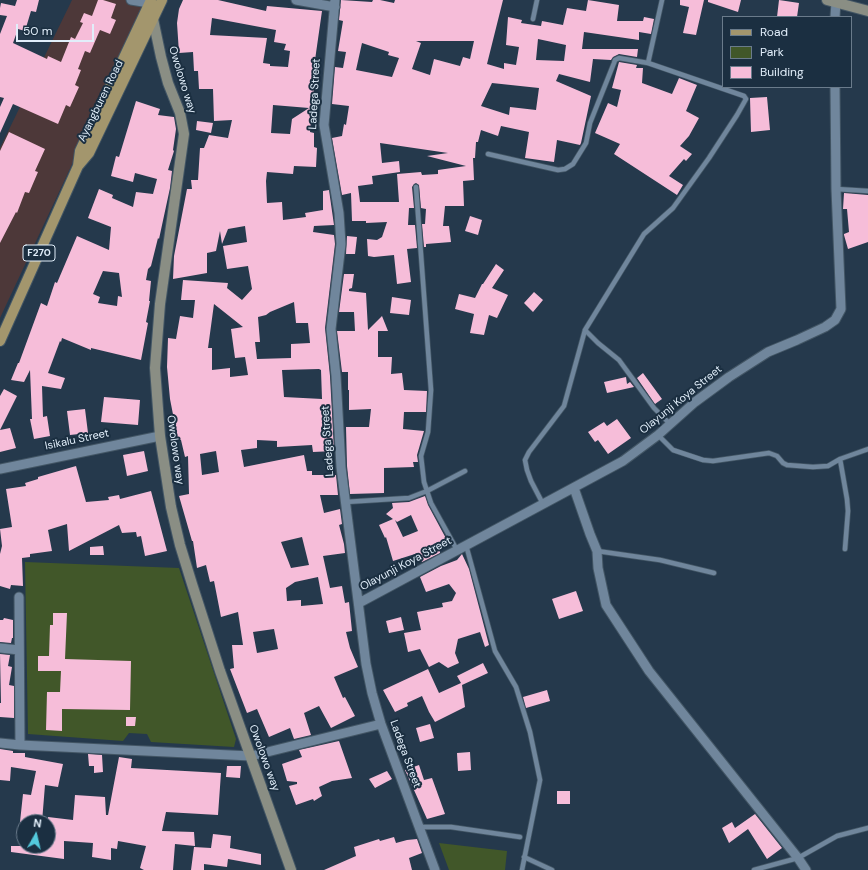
<!DOCTYPE html>
<style>
body{margin:0}
#map{position:relative;width:868px;height:870px;overflow:hidden;background:#25394c;font-family:"DM Sans",sans-serif}
canvas{display:block}
.legend{position:absolute;left:722px;top:16px;width:130px;height:72px;box-sizing:border-box;background:#1b2f41;border:1px solid #6a7b8b;margin:0;padding:5px 7px;list-style:none;font-size:12px;color:#e1eefa}
.legend li{display:flex;align-items:center;gap:8px;height:20px}
.legend b{width:20px;border:1px solid #6a7b8b}
.north{position:absolute;left:16px;top:814px;width:40px;height:40px;box-sizing:border-box;background:#1b2f41;border:1px solid #6a7b8b;border-radius:50%;rotate:8deg;font-size:11px;font-weight:700;line-height:16px;text-align:center;color:#e1eefa}
.north::after{content:'';display:block;margin:auto;width:14px;height:18px;background:#54cadd;clip-path:polygon(50% 0,100% 100%,50% 72%,0 100%)}
.scale{position:absolute;left:16px;top:24px;width:78px;height:18px;box-sizing:border-box;border:2px solid #e1eefa;border-top:0;padding-left:5px;font-size:12px;line-height:14px;white-space:nowrap;color:#e1eefa;-webkit-text-stroke:3px #1b2f41;paint-order:stroke}
</style>
<div id="map">
<canvas width="868" height="870"></canvas>
<ul class="legend">
<li><b style="height:5px;background:#a3966d"></b>Road</li>
<li><b style="height:11px;background:#415729"></b>Park</li>
<li><b style="height:11px;background:#f6bdd9"></b>Building</li>
</ul>
<div class="north">N</div>
<div class="scale">50 m</div>
</div>
<script>
const ctx = document.querySelector('canvas').getContext('2d');
ctx.lineJoin = 'round';
function fill(path, color) { ctx.fillStyle = color; ctx.fill(path, 'evenodd'); }
const toPath = rows => new Path2D(rows.map(r => 'M' + r).join(''));
function trace(path, color, width, dash) { ctx.strokeStyle = color; ctx.lineWidth = width; ctx.lineCap = dash ? 'butt' : 'round'; ctx.setLineDash(dash || []); ctx.stroke(path); }
function label(font, color, halo, rows, align = 'center') {
  ctx.font = font + ' "DM Sans",sans-serif'; ctx.lineWidth = 4; ctx.setLineDash([]); ctx.textBaseline = 'middle'; ctx.strokeStyle = halo; ctx.fillStyle = color; for (const [text, x, y, turn = 0] of rows) {
    ctx.save(); ctx.translate(x, y); ctx.rotate((+turn || 0) * Math.PI / 180); ctx.textAlign = isNaN(turn) ? turn : align; if (halo) ctx.strokeText(text, 0, 0); ctx.fillText(text, 0, 0); ctx.restore();
  }
}
const commercial = toPath([
 [72,0,149,0,0,318,0,148]
]);
const green = toPath([
 [25,562,179,568,236,739,234,747,151,742,147,734,129,733,123,741,28,734],
 [439,843,507,851,505,870,449,870]
]);
const building = toPath([
 [17,0,39,0,36,12,31,11,25,31,18,29,13,43,47,59,48,56,61,62,71,37,75,39,83,23,80,22,84,13,92,16,98,0,103,0,116,4,111,18,116,20,110,34,100,30,90,53,85,51,78,69,81,70,75,85,79,87,70,107,66,105,58,124,13,104,0,133,0,107,4,98,0,97,0,34,7,16,0,15,0,8,1,3,15,6],
 [183,0,218,0,266,11,267,6,322,11,314,67,316,68,313,99,316,99,315,108,312,108,310,132,314,133,314,147,317,148,316,167,294,166,293,174,267,172,266,181,267,203,282,202,283,220,306,217,305,213,323,210,323,191,329,190,334,225,314,226,313,232,334,235,335,244,325,328,330,376,334,451,313,452,312,445,277,447,277,441,257,440,257,448,241,450,244,467,304,455,307,471,312,471,312,475,336,475,338,495,320,495,324,513,340,509,342,524,339,525,344,544,345,553,323,556,330,588,342,586,345,603,349,602,352,631,346,632,350,648,358,667,334,677,343,698,345,697,355,716,331,728,319,706,304,713,311,735,294,739,290,728,269,737,257,709,247,713,230,669,234,668,232,645,243,645,238,612,221,617,214,581,210,582,206,565,197,568,193,541,192,541,179,496,189,494,188,456,185,457,181,440,178,440,170,399,167,367,168,338,176,339,180,316,193,318,195,300,181,300,183,280,228,283,227,288,242,300,252,289,248,266,227,269,223,246,247,242,245,226,228,229,222,244,220,231,216,251,207,253,207,273,173,279,174,256,187,189,192,189,191,180,198,180,200,148,204,148,209,135,228,138,232,120,214,121,213,89,199,89,198,71,194,71,193,52,179,53,177,23,179,9],
 [212,18,276,30,274,42,286,44,284,50,290,51,288,67,270,66,270,64,263,63,267,38,210,35],
 [273,105,309,108,292,119,290,134,271,133],
 [294,302,296,323,308,323,310,343,291,344,291,358,257,359,255,342,260,342,258,317,266,315,270,312],
 [214,304,243,327,231,329,235,358,245,357,248,375,230,377,230,368,212,370,212,348,208,348],
 [319,369,321,370,322,399,284,397,282,370],
 [216,451,219,472,202,475,200,454],
 [302,537,309,565,291,568,281,542],
 [318,577,323,604,301,606,301,600,287,601,286,588,295,582],
 [274,629,278,649,257,653,253,632],
 [341,0,372,2,373,0,380,0,394,3,395,0,503,0,487,64,504,69,504,63,516,65,519,47,506,45,508,17,522,20,521,23,541,26,542,21,563,25,567,8,586,11,588,0,619,5,617,21,643,21,644,17,654,19,651,34,639,32,639,40,584,32,582,49,638,49,637,57,619,54,613,57,611,60,593,59,590,82,559,74,556,81,591,96,581,143,580,145,557,140,554,162,525,158,529,132,501,126,498,136,481,130,478,142,476,142,475,158,473,158,474,180,463,181,464,206,445,206,443,226,449,226,451,242,426,244,426,247,424,247,422,224,425,224,426,209,421,208,419,185,416,183,414,184,412,187,414,208,409,208,408,225,415,225,417,248,407,249,411,282,397,284,394,255,374,257,368,256,367,239,377,240,382,237,387,222,366,223,366,221,352,221,351,193,342,195,332,138,342,136,344,124,346,125,349,106,332,104,335,67,343,68,346,52,338,51,343,21,339,20],
 [538,39,566,45,564,61,536,60],
 [416,41,474,41,470,59,463,57,460,66,434,59,430,75,412,69,421,43],
 [362,43,389,52,388,55,399,58,392,77,356,70],
 [492,83,539,88,536,110,510,107,509,115,481,106],
 [380,143,448,153,427,156,466,166,438,170,438,174,422,175,421,172,397,174,399,202,360,202,358,186,373,184,372,176,400,172,399,161,382,163],
 [680,0,704,0,696,35,683,33,689,7,680,5],
 [708,0,741,0,738,12,708,2],
 [779,0,799,3,797,17,777,17],
 [619,62,637,65,636,68,643,68,642,83,672,94,679,78,697,85,686,111,699,118,689,136,680,146,692,154,686,161,684,159,669,176,683,185,677,195,614,154,620,144,595,133,608,103,617,107,621,90,612,88],
 [767,97,770,130,751,132,750,98],
 [136,101,160,109,158,115,174,117,176,129,173,150,174,151,168,170,172,171,170,188,159,239,158,238,151,266,148,269,146,280,151,281,149,301,150,301,146,322,148,323,141,360,91,348,91,350,62,338,61,342,60,341,48,373,65,378,61,389,42,386,43,417,47,416,50,436,34,439,30,419,32,419,30,370,24,382,11,380,18,363,19,363,41,303,47,306,55,282,57,283,77,236,109,250,111,227,88,218,99,189,113,195,112,198,133,207,136,192,153,194,157,179,135,173,133,182,111,176,116,156,119,157],
 [103,271,119,273,122,297,118,296,117,306,98,303,100,297,93,294],
 [197,121,213,123,211,133,196,130],
 [9,132,45,149,35,171,38,172,29,193,25,192,17,213,16,212,0,243,0,151],
 [844,193,868,195,868,242,848,249,844,235,844,234,849,232,847,209,843,209],
 [470,216,482,220,478,235,465,231],
 [347,236,357,237,355,254,346,254],
 [496,264,504,270,492,288,508,295,497,318,489,315,484,335,470,333,474,314,455,309,459,294,475,298,482,284,483,284],
 [344,274,354,274,352,288,349,289,349,291,366,293,368,330,382,316,388,331,378,331,378,357,392,357,391,374,402,373,404,390,427,391,426,412,404,412,403,429,424,431,417,455,418,462,413,462,414,467,384,468,384,493,350,494,347,466,346,427,369,427,371,409,349,410,349,390,348,390,348,372,342,372,337,331,355,331,354,312,339,312],
 [534,292,543,300,533,312,524,303],
 [392,297,411,300,409,315,390,313],
 [643,373,662,399,655,404,637,378],
 [626,377,627,384,630,382,634,387,607,393,604,382],
 [4,389,17,396,0,430,10,428,16,448,0,452,0,396],
 [104,397,140,400,138,425,101,422],
 [85,409,88,433,70,435,67,411],
 [617,419,631,438,608,454,598,440,595,442,588,432,604,422,607,426],
 [144,451,148,471,127,476,123,455],
 [76,466,86,502,109,500,108,497,119,495,120,499,151,491,167,551,145,556,141,536,137,537,136,532,122,533,119,525,69,551,67,524,48,530,52,551,30,554,30,557,22,558,23,586,11,585,10,589,0,586,0,554,2,546,0,529,12,527,6,489,26,486,25,483,38,479,38,477],
 [425,496,428,505,449,544,440,548,440,553,422,562,418,553,393,561,386,537,385,538,379,525,393,519,386,514,393,508,392,503,409,502],
 [411,515,418,531,403,537,395,520,397,522],
 [103,546,104,555,90,555,90,547],
 [462,554,469,569,489,645,485,647,480,632,458,639,455,653,459,663,448,668,439,662,429,667,420,649,408,652,404,633,421,630,417,612,443,607,442,603,452,601,456,593,449,584,426,592,420,577,441,566,457,560],
 [576,591,583,611,559,619,552,599],
 [53,613,67,613,65,659,131,661,130,710,62,709,62,731,46,730,47,692,60,692,61,671,38,671,38,656,49,656,50,625,53,625],
 [401,617,404,630,389,633,386,621],
 [4,618,13,620,13,638,12,638,11,643,0,642,0,620,3,620],
 [0,654,10,655,8,666,12,667,9,685,14,686,14,718,0,717,0,703,1,703],
 [483,663,488,673,462,685,465,707,435,722,429,712,422,696,407,703,408,706,395,712,383,690,428,669,439,693,461,683,457,676],
 [547,690,550,701,526,708,523,697],
 [126,717,136,717,135,726,126,726],
 [430,724,434,738,420,742,416,728],
 [339,741,352,778,332,781,319,787,322,796,314,801,313,799,296,805,289,786,297,784,297,782,287,781,282,764,302,757,299,750],
 [0,749,13,751,13,753,25,753,25,757,63,764,58,787,45,785,42,822,20,822,23,794,31,795,36,771,11,767,10,781,0,780],
 [470,752,471,770,458,771,457,753],
 [88,754,102,755,103,772,94,773,94,766,89,766],
 [119,757,132,759,131,768,221,773,218,815,166,812,162,831,194,832,195,846,175,844,173,870,144,870,140,868,146,846,118,841,117,849,111,848,111,860,92,857,93,843,64,841,64,859,11,852,11,846,48,846,48,817,73,820,75,795,105,797,106,815,108,815],
 [419,765,424,780,432,778,445,814,427,819,405,770],
 [227,766,241,766,240,778,226,777],
 [387,771,392,779,375,788,369,779],
 [557,791,570,791,570,804,557,804],
 [755,814,782,848,767,859,748,829,729,843,722,828,732,822,735,828],
 [213,834,231,836,230,848,261,854,261,865,228,859,227,867,204,864,204,870,191,870,194,847,211,848],
 [394,837,396,843,407,840,417,839,422,853,409,858,412,870,324,870,356,856,354,847,379,839,380,841]
]);
const lane = toPath([
 [533,19,537,0],
 [648,63,662,0],
 [488,154,558,170,565,169,573,164,586,143,590,123,614,63,615,60,619,58,648,63,744,96,746,99,737,115,709,158,673,208,644,234,585,330,564,406,529,452,525,460,527,470,531,481,543,504],
 [416,187,431,390,428,432,421,456,424,482,431,503,457,550],
 [836,189,868,191],
 [585,330,598,343,619,360,654,408,670,424],
 [658,435,673,450,703,460,713,461,769,453,777,456,783,463,787,465,813,467,828,466,840,459,868,449],
 [840,459,847,499,848,511,845,549],
 [345,502,409,498,427,491,465,471],
 [466,545,495,651,516,687,530,732,540,780,522,870],
 [597,551,660,560,714,573],
 [419,827,451,827,520,837],
 [524,857,552,870],
 [754,870,798,858,837,836,868,828]
]);
const street = toPath([
 [131,0,149,3],
 [296,0,335,7],
 [335,0,324,125,339,213,341,244,331,329,336,376,341,467,366,664,372,693,381,724,435,870],
 [835,17,836,2],
 [0,469,160,436],
 [574,488,590,534,597,551,598,568,606,605,649,671,798,858,806,870],
 [19,597,20,745],
 [359,603,623,461,658,435,695,402,729,377,768,352,797,340,825,327,835,320,841,309,836,189,835,87],
 [0,648,19,650],
 [0,743,20,745,251,756,381,724]
]);
const secondary = toPath([
 [827,0,868,11],
 [153,19,161,57,168,83,180,113,184,134,160,304,155,368,160,436,171,507,180,545,192,584,220,671,291,870]
]);
const primary = toPath([
 [78,166,89,153,162,0],
 [0,341,78,166,80,151,151,0]
]);
const shields = [
 [39,253,32]
];
const shieldNames = [
 ["F270",39,253]
];
const streetNames = [
 ["Owolowo way",182,80,73],
 ["Ladega Street",315,94,-87],
 ["Ayangburen Road",101,101,-64],
 ["Olayunji Koya Street",681,400,-39],
 ["Isikalu Street",77,440,-12],
 ["Ladega Street",328,441,-94],
 ["Owolowo way",175,450,82],
 ["Olayunji Koya Street",406,564,-28],
 ["Ladega Street",405,754,70],
 ["Owolowo way",264,758,70]
];
fill(commercial, '#4d3839');
fill(green, '#415729');
fill(building, '#f6bdd9');
trace(lane, '#435665', 6);
trace(street, '#435665', 11);
trace(secondary, '#435665', 12);
trace(primary, '#435665', 12);
trace(lane, '#70869c', 4.5);
trace(street, '#70869c', 9);
trace(secondary, '#8a8e84', 10);
trace(primary, '#a3966d', 10);
for (const [x, y, w] of shields) { const box = new Path2D(); box.roundRect(x - w / 2, y - 8, w, 16, 3); ctx.fillStyle = '#1b2f41'; ctx.fill(box); trace(box, '#e1eefa', 1); }
label('bold 10px', '#e1eefa', null, shieldNames);
label('11px', '#e1eefa', '#1b2f41', streetNames);
</script>
